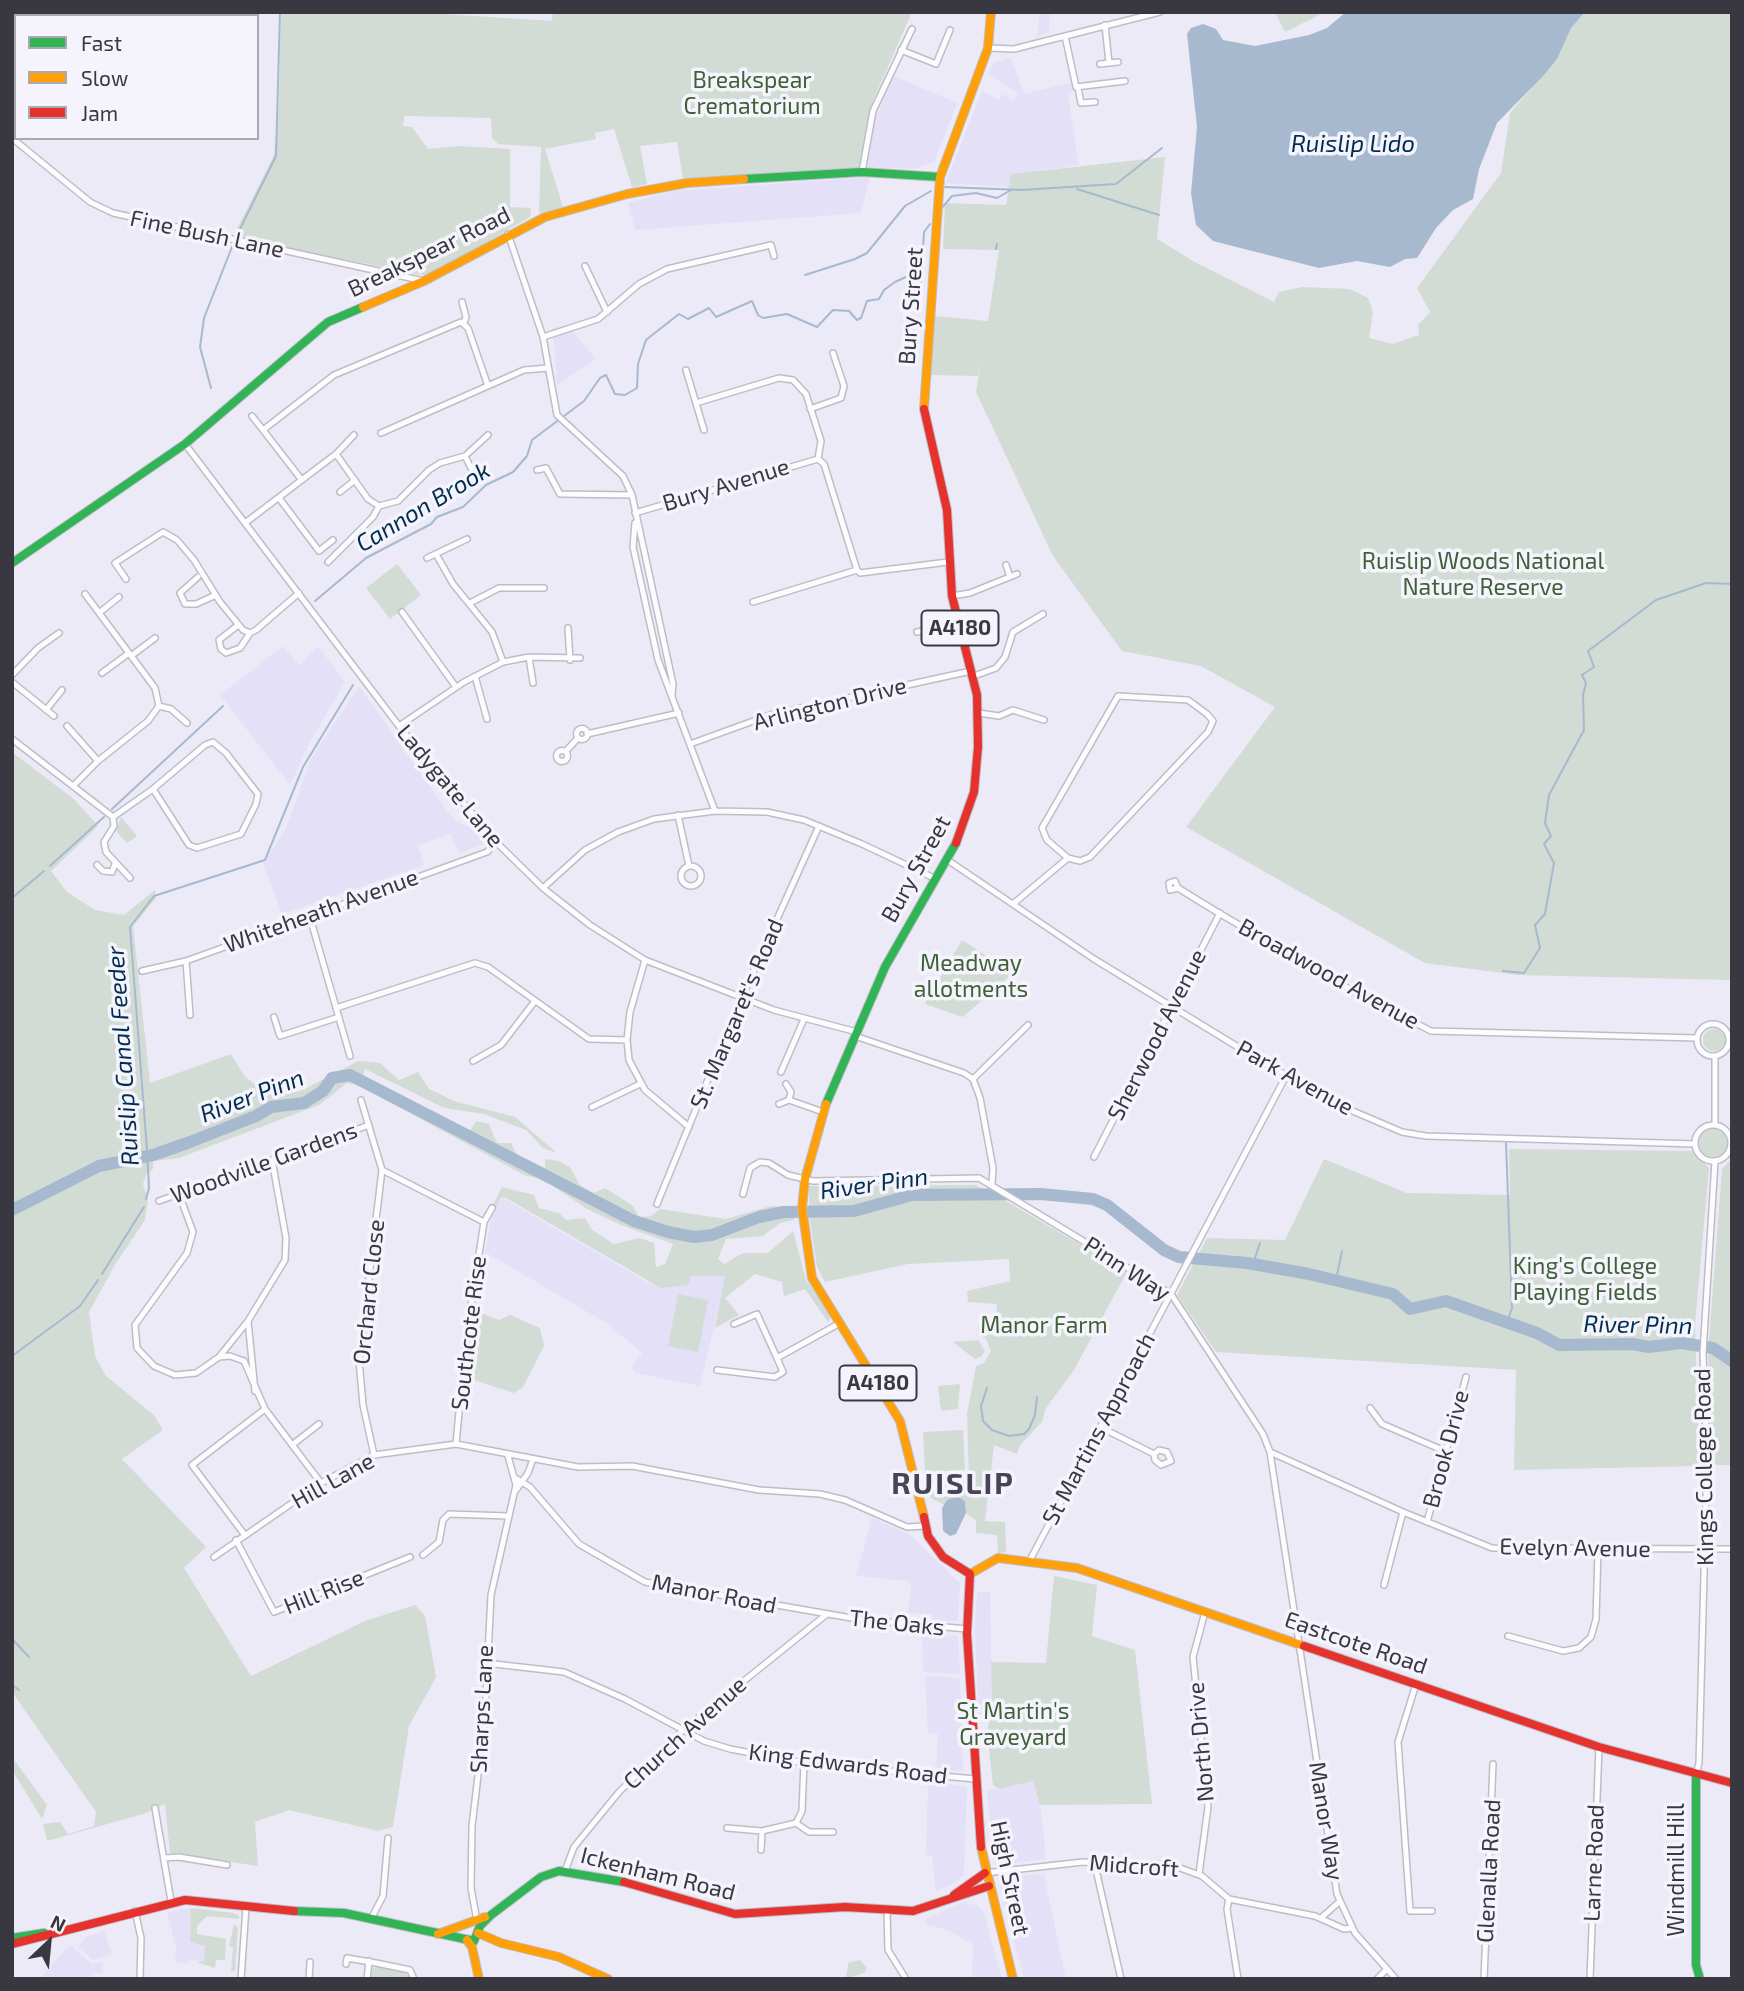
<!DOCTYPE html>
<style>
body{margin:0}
#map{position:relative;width:1744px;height:1991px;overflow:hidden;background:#eceaf7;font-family:"Exo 2",sans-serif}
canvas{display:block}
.frame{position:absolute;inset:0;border:14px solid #393841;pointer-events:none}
.legend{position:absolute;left:14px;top:14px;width:245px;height:126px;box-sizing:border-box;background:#f5f4fd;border:2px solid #aaa9b2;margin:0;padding:9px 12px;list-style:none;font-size:21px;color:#393841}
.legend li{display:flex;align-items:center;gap:14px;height:35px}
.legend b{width:35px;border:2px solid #aaa9b2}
.north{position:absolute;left:14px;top:1907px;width:70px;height:70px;-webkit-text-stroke:5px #f5f4fd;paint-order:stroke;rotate:26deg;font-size:19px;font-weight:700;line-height:28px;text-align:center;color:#393841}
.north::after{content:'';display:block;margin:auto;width:24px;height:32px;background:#393841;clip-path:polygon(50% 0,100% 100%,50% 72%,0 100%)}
</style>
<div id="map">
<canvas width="1744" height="1991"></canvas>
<div class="frame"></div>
<ul class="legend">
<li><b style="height:9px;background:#30b455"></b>Fast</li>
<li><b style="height:9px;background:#ff9f0a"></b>Slow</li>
<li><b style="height:9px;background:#e5322d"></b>Jam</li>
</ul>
<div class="north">N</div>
</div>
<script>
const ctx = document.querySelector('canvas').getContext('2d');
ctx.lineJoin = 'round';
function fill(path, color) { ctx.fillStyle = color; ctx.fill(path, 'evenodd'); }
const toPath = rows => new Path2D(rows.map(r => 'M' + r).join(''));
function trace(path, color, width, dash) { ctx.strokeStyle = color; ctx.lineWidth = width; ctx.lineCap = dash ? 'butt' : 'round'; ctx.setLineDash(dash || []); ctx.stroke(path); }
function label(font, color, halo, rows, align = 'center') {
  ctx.font = font + ' "Exo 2",sans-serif'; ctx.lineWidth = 7; ctx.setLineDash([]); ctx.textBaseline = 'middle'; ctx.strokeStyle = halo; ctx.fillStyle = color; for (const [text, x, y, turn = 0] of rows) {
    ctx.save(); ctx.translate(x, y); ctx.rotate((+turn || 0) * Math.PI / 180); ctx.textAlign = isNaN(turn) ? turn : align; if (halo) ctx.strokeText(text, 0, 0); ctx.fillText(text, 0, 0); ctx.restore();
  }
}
const built = toPath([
 [1040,12,1050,12,1049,32,1037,36],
 [1011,57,1024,94,1070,83,1073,92,1068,94,1079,165,1012,174,1009,187,946,183,982,91,999,100,1002,94,1014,101,1018,92,988,75,993,63],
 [894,76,957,103,934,162,913,169,867,167,875,119],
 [870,177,861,213,635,230,628,203,675,191],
 [568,326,596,359,557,385,553,328],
 [283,646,299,666,318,646,345,682,311,740,290,785,220,695],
 [359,686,448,812,455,820,477,832,484,838,483,844,459,853,451,834,418,845,424,865,282,914,263,864,285,830,312,757],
 [501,1197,647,1282,704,1275,726,1276,700,1386,636,1373,632,1367,642,1353,608,1324,485,1252,491,1220],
 [872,1518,909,1534,960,1583,958,1621,932,1621,932,1615,908,1613,911,1588,909,1581,856,1576],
 [977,1592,990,1592,992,1701,987,1721,979,1721,975,1629],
 [922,1633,958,1636,960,1674,923,1672],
 [925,1676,960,1678,963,1771,936,1769,938,1734,928,1732],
 [928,1781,967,1787,964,1874,954,1883,936,1892,932,1856,926,1855],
 [1034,1781,1039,1792,1046,1859,995,1865,987,1791],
 [1044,1873,1045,1880,1066,1979,1024,1979,998,1879],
 [963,1902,978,1906,984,1913,1002,1979,972,1979,973,1944,947,1930,928,1925,925,1919],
 [191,1908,190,1942,205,1945,204,1961,189,1960,188,1964,180,1963,175,1962,176,1948,167,1912],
 [104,1931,112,1954,93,1960,78,1947,86,1937],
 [70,1945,92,1964,102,1962,102,1974,94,1973,89,1979,39,1979]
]);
const green = toPath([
 [281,12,412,12,552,21,553,12,912,12,872,103,860,170,683,179,677,142,640,146,647,184,632,187,614,129,595,133,596,139,545,149,563,207,539,213,541,147,498,144,492,138,491,118,404,116,403,126,412,127,428,149,461,146,510,149,510,207,531,208,530,217,428,276,233,237,274,155,279,98],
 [1275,12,1325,12,1285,32],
 [1585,12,1732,12,1732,980,1518,975,1425,963,1186,827,1275,707,1201,666,1122,651,1053,556,976,392,981,362,978,376,931,375,934,316,988,321,999,250,943,249,945,203,1006,205,1011,174,1165,157,1157,239,1195,262,1274,302,1279,292,1302,287,1350,289,1368,298,1373,312,1369,338,1393,344,1419,335,1418,325,1430,312,1417,288,1501,173,1510,113,1556,59,1571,28],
 [397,564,421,595,390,619,366,588],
 [12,752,75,800,98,826,51,871,67,892,95,910,124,915,155,890,156,898,133,926,150,1083,231,1054,245,1077,262,1089,283,1094,303,1090,358,1061,380,1063,399,1080,418,1072,429,1089,454,1101,515,1117,557,1153,543,1148,526,1130,484,1114,444,1108,365,1069,363,1076,470,1131,476,1121,489,1124,497,1143,511,1143,517,1155,545,1168,545,1159,559,1161,570,1167,579,1184,594,1193,605,1188,633,1206,639,1217,651,1216,660,1209,726,1219,771,1206,796,1207,794,1220,780,1223,763,1236,726,1239,718,1259,724,1264,743,1253,768,1253,793,1231,806,1280,832,1315,828,1322,805,1289,784,1296,782,1282,755,1274,725,1298,739,1315,715,1328,725,1276,691,1276,688,1285,661,1288,506,1198,501,1197,496,1208,493,1205,502,1187,534,1195,539,1208,559,1213,566,1220,585,1218,592,1230,614,1244,640,1238,654,1243,656,1267,665,1264,673,1244,621,1225,587,1209,544,1180,524,1175,358,1085,347,1083,319,1105,179,1158,153,1161,153,1169,146,1175,143,1184,148,1200,145,1220,116,1263,89,1312,95,1356,106,1376,154,1415,163,1430,122,1459,206,1547,184,1568,251,1676,365,1621,415,1605,425,1616,436,1677,409,1726,393,1827,378,1831,289,1810,255,1822,258,1866,170,1853,165,1804,143,1814,47,1841,43,1824,60,1822,68,1834,94,1826,96,1812,12,1692],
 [121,817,137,836,127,843,116,831],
 [962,940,1013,973,963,1017,925,1004],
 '1703 1040a11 11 0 1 1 22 0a11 11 0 1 1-22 0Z',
 '1699 1143a14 14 0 1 1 28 0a14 14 0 1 1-28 0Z',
 [1509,1149,1692,1151,1709,1168,1695,1325,1699,1466,1514,1470,1516,1370,1216,1352,1177,1295,1207,1238,1285,1240,1324,1159,1407,1193,1510,1195],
 [1732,1158,1732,1465,1712,1465,1708,1352,1722,1169],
 [975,1185,988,1191,912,1192,854,1208,809,1212,809,1186],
 [988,1193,999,1197,1127,1272,1074,1370,1046,1408,1042,1422,1020,1445,1017,1454,994,1445,985,1521,1005,1522,1006,1552,998,1553,997,1535,976,1533,976,1521,966,1513,966,1505,943,1504,931,1498,926,1477,941,1476,941,1484,962,1485,963,1480,969,1479,967,1414,976,1366,984,1363,991,1351,986,1339,978,1334,978,1325,996,1325,997,1304,968,1302,967,1291,1010,1281,1009,1259,908,1264,825,1282,817,1267,809,1214,854,1211,912,1195],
 [678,1294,708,1300,698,1352,668,1346],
 [476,1311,499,1320,510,1315,540,1328,544,1346,523,1387,514,1393,468,1378],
 [978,1340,985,1351,982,1356,975,1359,953,1342],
 [960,1384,958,1409,941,1411,938,1386],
 [963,1430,965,1470,925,1472,923,1432],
 [1054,1576,1097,1585,1092,1636,1135,1650,1152,1804,1040,1805,1033,1781,999,1789,993,1785,987,1733,992,1701,991,1662,1046,1663],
 [12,1757,47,1805,42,1819,12,1770],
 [191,1908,234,1913,239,1916,239,1919,207,1916,197,1926,197,1934,226,1939,225,1960,216,1960,215,1968,196,1962,204,1961,205,1946,190,1942],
 [234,1924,238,1928,235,1971,231,1971,233,1947,229,1946],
 [849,1959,849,1963,860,1960,867,1968,864,1973,846,1979],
 [377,1966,406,1973,411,1979,370,1979,371,1970]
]);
const water = toPath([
 [1346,12,1585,12,1571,28,1557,59,1543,76,1497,123,1479,169,1473,199,1453,210,1436,228,1417,258,1405,259,1390,267,1357,261,1319,268,1213,241,1196,225,1191,193,1197,127,1187,34,1191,28,1203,24,1216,29,1223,40,1255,46,1309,35,1327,28],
 [957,1496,965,1501,966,1513,956,1534,950,1536,943,1531,942,1508,947,1500]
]);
const stream = toPath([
 [945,187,1022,190,1116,184,1162,148],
 [1077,189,1159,215],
 [941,209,952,196,976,193,997,198,1011,190],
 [237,235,276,156,280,12],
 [996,249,997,244],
 [805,275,855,259,867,253,905,206,931,191],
 [211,388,200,347,204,318,232,247],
 [315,601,366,558,431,524,437,517,463,507,486,485,513,472,527,456,532,440,584,401,600,378,606,375,615,394,625,395,637,388,638,364,646,340,679,314,688,319,709,308,716,317,752,301,758,315,763,318,787,314,817,327,833,310,849,311,857,320,861,318,867,301,879,299,884,290,895,282,908,276,921,282,924,232,930,224],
 [112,809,223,706],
 [50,866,104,817],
 [12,898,44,871],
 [1503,971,1524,973,1540,948,1535,925,1545,914,1554,863,1544,844,1551,836,1545,823,1549,795,1584,730,1583,695,1586,683,1582,675,1594,667,1588,651,1656,600,1706,583,1732,584],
 [1506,1142,1512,1308,1507,1322],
 [146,1199,149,1188,147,1150,130,927,154,896,265,860,303,767,353,685],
 [1253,1264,1260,1243],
 [102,1274,144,1207],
 [1336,1280,1342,1251],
 [12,1356,80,1306,98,1280],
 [987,1388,981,1406,983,1421,992,1430,1009,1436,1024,1434,1029,1429,1035,1415,1037,1397],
 [12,1639,29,1657],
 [12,1685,19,1690]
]);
const river = toPath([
 [12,1210,99,1166,153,1155,190,1142,256,1116,271,1107,304,1103,323,1091,332,1078,350,1075,634,1221,668,1232,694,1237,712,1235,759,1217,784,1212,854,1211,912,1195,1041,1194,1093,1199,1107,1205,1164,1250,1179,1257,1247,1263,1309,1274,1393,1294,1410,1309,1446,1301,1537,1333,1559,1345,1632,1344,1649,1347,1681,1343,1713,1348,1732,1361]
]);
const street = toPath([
 [1105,25,1109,63],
 [1065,36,1076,87,1125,81],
 [988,48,1014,49,1160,12],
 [901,50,936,64,950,30],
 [1100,64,1118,62],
 [1078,88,1081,103,1095,102],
 [12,138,90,202,113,213,424,281],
 [862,172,873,111,912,29],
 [508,234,543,337,557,415,623,476,632,495,673,684,672,695],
 [585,266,607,312],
 [462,302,466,317,464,323],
 [543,337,598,319,639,284,667,269,771,245,774,256],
 [686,370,704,430],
 [696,403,779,378,793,380,806,394,821,441,818,459],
 [810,409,841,398,844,386,833,353],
 [252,416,263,430],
 [381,433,524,370,548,368],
 [185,444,399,726,496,842,543,888,590,925,645,960,774,1010,857,1032],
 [336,454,368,499,379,506],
 [465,456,472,470],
 [818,459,824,464,857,570],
 [537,470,546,468,560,494,632,495],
 [301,479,263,430,334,375,461,322,468,328,488,386],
 [340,492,355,480],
 [279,498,319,551,333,540],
 [379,506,398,501,429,470,440,463,465,456,488,435],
 [635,513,818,459],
 [245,523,336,454,354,435],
 [635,523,633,547,658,660,715,811],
 [436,554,453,584,492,632,503,662],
 [427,558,467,539],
 [328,562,373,517,379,506],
 [1006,565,1010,577],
 [198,577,180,593,185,604,196,604,216,595],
 [126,579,115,563,163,532,177,540,194,560,220,602,243,630,250,633,256,630,299,593],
 [952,596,970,593,1017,574],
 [753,602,857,570,860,573,948,562],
 [470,603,499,588,544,588],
 [402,612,456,687],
 [99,613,119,597],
 [237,626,219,640,221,649,226,653,240,648,250,633],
 [568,628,570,660],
 [917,632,958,623],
 [131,656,155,638],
 [529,657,533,683],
 [102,673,129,653],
 [12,675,38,648,59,633],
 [475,676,487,719],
 [974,676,996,668,1005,657,1013,632,1043,614],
 [12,682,54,716],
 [159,706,171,709,187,723],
 [46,710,62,690],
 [979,713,999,716,1013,710,1044,720],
 [67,726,98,761],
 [399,726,464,682,503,662,529,657,580,658],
 '576.5 734a5.5 5.5 0 1 1 11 0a5.5 5.5 0 1 1-11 0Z',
 [587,734,679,713],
 [12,739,113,817],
 [690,744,770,715,971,671],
 '556.5 756a5.5 5.5 0 1 1 11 0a5.5 5.5 0 1 1-11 0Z',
 [566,751,578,738],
 [73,786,98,761,148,721,159,706,155,688,85,594],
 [678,815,689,866],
 [113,817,153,789,205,745,213,742,226,753,258,794,256,804,241,834,197,848,189,845,153,789],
 [113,817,114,826,104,842,106,852,130,878],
 [946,859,1094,959,1269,1066,1355,1112,1402,1132,1426,1136,1695,1144],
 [97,865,103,871,112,872,115,864],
 '681 876a10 10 0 1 1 20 0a10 10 0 1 1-20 0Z',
 [543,888,585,850,618,832,654,819,715,811,767,812,804,820,862,844,934,878],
 [1178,888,1170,890,1169,883,1175,881,1178,888,1217,912,1351,990,1431,1031,1697,1038],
 [1013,904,1068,858,1080,861,1090,857,1208,732,1213,721,1207,714,1188,700,1118,696,1042,828,1047,840,1068,858],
 [309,914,350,1056],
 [645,960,630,1012,627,1040,629,1060,645,1090,689,1127],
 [186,961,190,1015],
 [142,971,186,961,487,852,496,842],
 [336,1008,475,963,488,967,589,1039,627,1040],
 [274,1017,280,1036,339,1017],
 '1697 1040a16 16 0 1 1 32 0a16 16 0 1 1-32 0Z',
 [855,1036,964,1073,973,1079,980,1098,993,1168,992,1184],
 [1715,1056,1715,1125],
 [473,1061,501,1045,535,1001],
 [781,1072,804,1019],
 [973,1079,1028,1025],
 [361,1100,382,1170,484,1222],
 [789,1100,823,1112],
 [779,1104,789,1100,791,1092,786,1084],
 [592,1107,640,1084],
 '1695 1143a18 18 0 1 1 36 0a18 18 0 1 1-36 0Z',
 [1094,1157,1220,913],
 [179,1194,193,1232,187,1253,135,1325,137,1348,154,1366,175,1375,196,1373,219,1357,248,1321],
 [743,1194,750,1168,760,1162,769,1163,788,1175,813,1181,979,1178,1171,1294,1263,1434,1270,1452,1337,1894,1355,1933,1396,1979],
 [159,1201,369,1125],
 [657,1204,741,999,819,826],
 [734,1324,757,1314,777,1358],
 [219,1357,230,1356,244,1361,265,1409,321,1483],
 [717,1370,775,1377,783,1372,777,1358,840,1323],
 [255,1391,248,1321,285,1260,286,1238,272,1160],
 [1370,1408,1382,1424,1447,1452],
 [1100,1427,1154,1454,1159,1450,1167,1452,1171,1461,1161,1465,1155,1460,1154,1454],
 [456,1444,466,1338,484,1222,492,1208],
 [292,1445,319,1424],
 [1270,1452,1403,1512,1492,1548,1732,1549],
 [374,1455,363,1405,359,1360,382,1170],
 [515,1478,530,1487,579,1544,645,1582,857,1619,967,1629],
 [516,1490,528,1473,533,1459],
 [1427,1522,1466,1377],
 [244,1534,192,1465,265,1409],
 [236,1540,274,1612,410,1557],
 [423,1555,439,1542,443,1520,449,1514,508,1516],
 [214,1557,321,1483,374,1455,456,1444,578,1467,632,1466,759,1490,820,1494,845,1500,907,1527,925,1526],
 [1030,1560,1286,1076],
 [1384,1585,1403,1512],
 [1508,1636,1563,1651,1579,1648,1591,1637,1596,1619,1598,1551],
 [486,1663,564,1672,625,1699,704,1741,730,1749,804,1763,975,1779],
 [1416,1684,1398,1742,1401,1784,1410,1911,1432,1911],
 [1696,1774,1699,1763,1707,1461,1703,1353,1715,1161],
 [155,1808,171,1901],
 [796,1823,809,1832,833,1832],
 [727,1828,762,1831,796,1823,802,1811,804,1763],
 [761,1850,762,1831],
 [164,1858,179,1857,227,1865],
 [1094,1861,1121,1979],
 [565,1871,574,1847,619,1792,683,1730,827,1614],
 [985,1873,1083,1862,1172,1865,1202,1876,1229,1899,1315,1916,1344,1929,1352,1928],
 [1199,1874,1208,1807,1193,1657,1205,1612],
 [1229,1899,1227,1909,1238,1979],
 [887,1910,888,1950,906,1979],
 [135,1911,141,1938,140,1979],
 [1321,1918,1339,1902],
 [371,1919,383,1896,388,1838],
 [477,1921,471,1888,472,1826,485,1717,491,1595,516,1485,508,1456],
 [346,1964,347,1958,376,1963,410,1970,414,1979],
 [241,1979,246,1907],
 [309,1979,310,1962],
 [367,1979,369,1961],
 [1377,1979,1387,1969],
 [1484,1979,1493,1764],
 [1590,1979,1599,1747]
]);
const fast = toPath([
 [744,179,862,172,940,177],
 [12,563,185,444,328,322,363,307],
 [826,1104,885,967,956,843],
 [1696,1774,1696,1965,1700,1979],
 [294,1911,344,1913,474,1941,480,1926,491,1915,541,1877,559,1871,624,1882],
 [12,1938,44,1933]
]);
const slow = toPath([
 [363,307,424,281,545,217,627,194,687,183,744,179],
 [924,409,940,177,988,48,991,12],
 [826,1104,805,1179,802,1208,812,1278,900,1421,924,1517],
 [970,1574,998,1558,1077,1568,1304,1646],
 [981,1847,1013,1979],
 [478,1933,501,1943,559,1957,608,1979],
 [438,1934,485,1917],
 [467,1940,472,1947,479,1979]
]);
const jam = toPath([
 [924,409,947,510,952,596,977,695,978,747,974,792,956,843],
 [924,1517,928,1536,943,1557,970,1574,967,1634,981,1847],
 [1304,1646,1599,1747,1732,1783],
 [624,1882,735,1914,845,1907,913,1911,989,1886],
 [954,1895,985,1873],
 [12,1944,185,1900,294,1911]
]);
const shields = [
 [960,628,77],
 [878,1383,77]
];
const shieldNames = [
 ["A4180",960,628],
 ["A4180",878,1383]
];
const parkNames = [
 ["Breakspear",752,80],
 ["Crematorium",752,106],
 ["Ruislip Woods National",1483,561],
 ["Nature Reserve",1483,587],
 ["Meadway",971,963],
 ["allotments",971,989],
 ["King's College",1585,1266],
 ["Playing Fields",1585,1292],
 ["Manor Farm",1044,1325],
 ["St Martin's",1013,1711],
 ["Graveyard",1013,1737]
];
const streetNames = [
 ["Fine Bush Lane",207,234,12],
 ["Breakspear Road",429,252,-26],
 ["Bury Street",911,306,-86],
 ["Bury Avenue",726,485,-17],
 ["Arlington Drive",830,704,-14],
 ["Ladygate Lane",450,786,50],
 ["Bury Street",916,869,-61],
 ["Whiteheath Avenue",321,911,-20],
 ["Broadwood Avenue",1329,974,29],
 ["St. Margaret's Road",737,1014,-67],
 ["Sherwood Avenue",1157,1035,-63],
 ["Park Avenue",1295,1078,29],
 ["Woodville Gardens",264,1163,-20],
 ["Pinn Way",1127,1269,33],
 ["Orchard Close",369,1292,-84],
 ["Southcote Rise",469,1333,-83],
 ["St Martins Approach",1099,1429,-62],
 ["Brook Drive",1446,1449,-75],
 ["Kings College Road",1704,1467,-91],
 ["Hill Lane",333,1481,-29],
 ["Evelyn Avenue",1575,1548,1],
 ["Hill Rise",324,1592,-22],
 ["Manor Road",714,1594,11],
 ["The Oaks",897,1623,6],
 ["Eastcote Road",1356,1643,19],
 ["Sharps Lane",482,1709,-87],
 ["Church Avenue",685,1733,-42],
 ["North Drive",1201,1742,-95],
 ["King Edwards Road",848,1764,7],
 ["Manor Way",1326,1821,81],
 ["Larne Road",1594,1863,-88],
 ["Midcroft",1134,1866,4],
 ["Windmill Hill",1676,1870,-90],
 ["Glenalla Road",1489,1871,-87],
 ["Ickenham Road",658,1874,14],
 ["High Street",1010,1878,78]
];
const waterNames = [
 ["Ruislip Lido",1353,144],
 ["Cannon Brook",423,507,-31],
 ["Ruislip Canal Feeder",123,1056,-94],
 ["River Pinn",252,1096,-21],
 ["River Pinn",874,1184,-8],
 ["River Pinn",1638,1325,1]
];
const districtNames = [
 ["RUISLIP",953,1484]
];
fill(built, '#e4e0f7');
fill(green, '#d2dcd4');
fill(water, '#a7b9ce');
trace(stream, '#a7b9ce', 2);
trace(river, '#a7b9ce', 12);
trace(street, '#bebdc7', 8);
trace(fast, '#bebdc7', 10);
trace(slow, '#bebdc7', 10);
trace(jam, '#bebdc7', 10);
trace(street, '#fcfcfe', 5);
trace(fast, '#30b455', 8);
trace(slow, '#ff9f0a', 8);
trace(jam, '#e5322d', 8);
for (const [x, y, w] of shields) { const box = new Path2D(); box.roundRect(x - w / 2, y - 17.5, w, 35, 5); ctx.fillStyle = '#f5f4fd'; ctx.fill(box); trace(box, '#393841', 2); }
label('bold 21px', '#393841', null, shieldNames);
label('23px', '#406138', '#f5f4fd', parkNames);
label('23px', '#393841', '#f5f4fd', streetNames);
label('italic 24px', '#012d4f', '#f5f4fd', waterNames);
ctx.letterSpacing = '2px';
label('bold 30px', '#474456', '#f5f4fd', districtNames);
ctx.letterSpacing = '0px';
</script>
